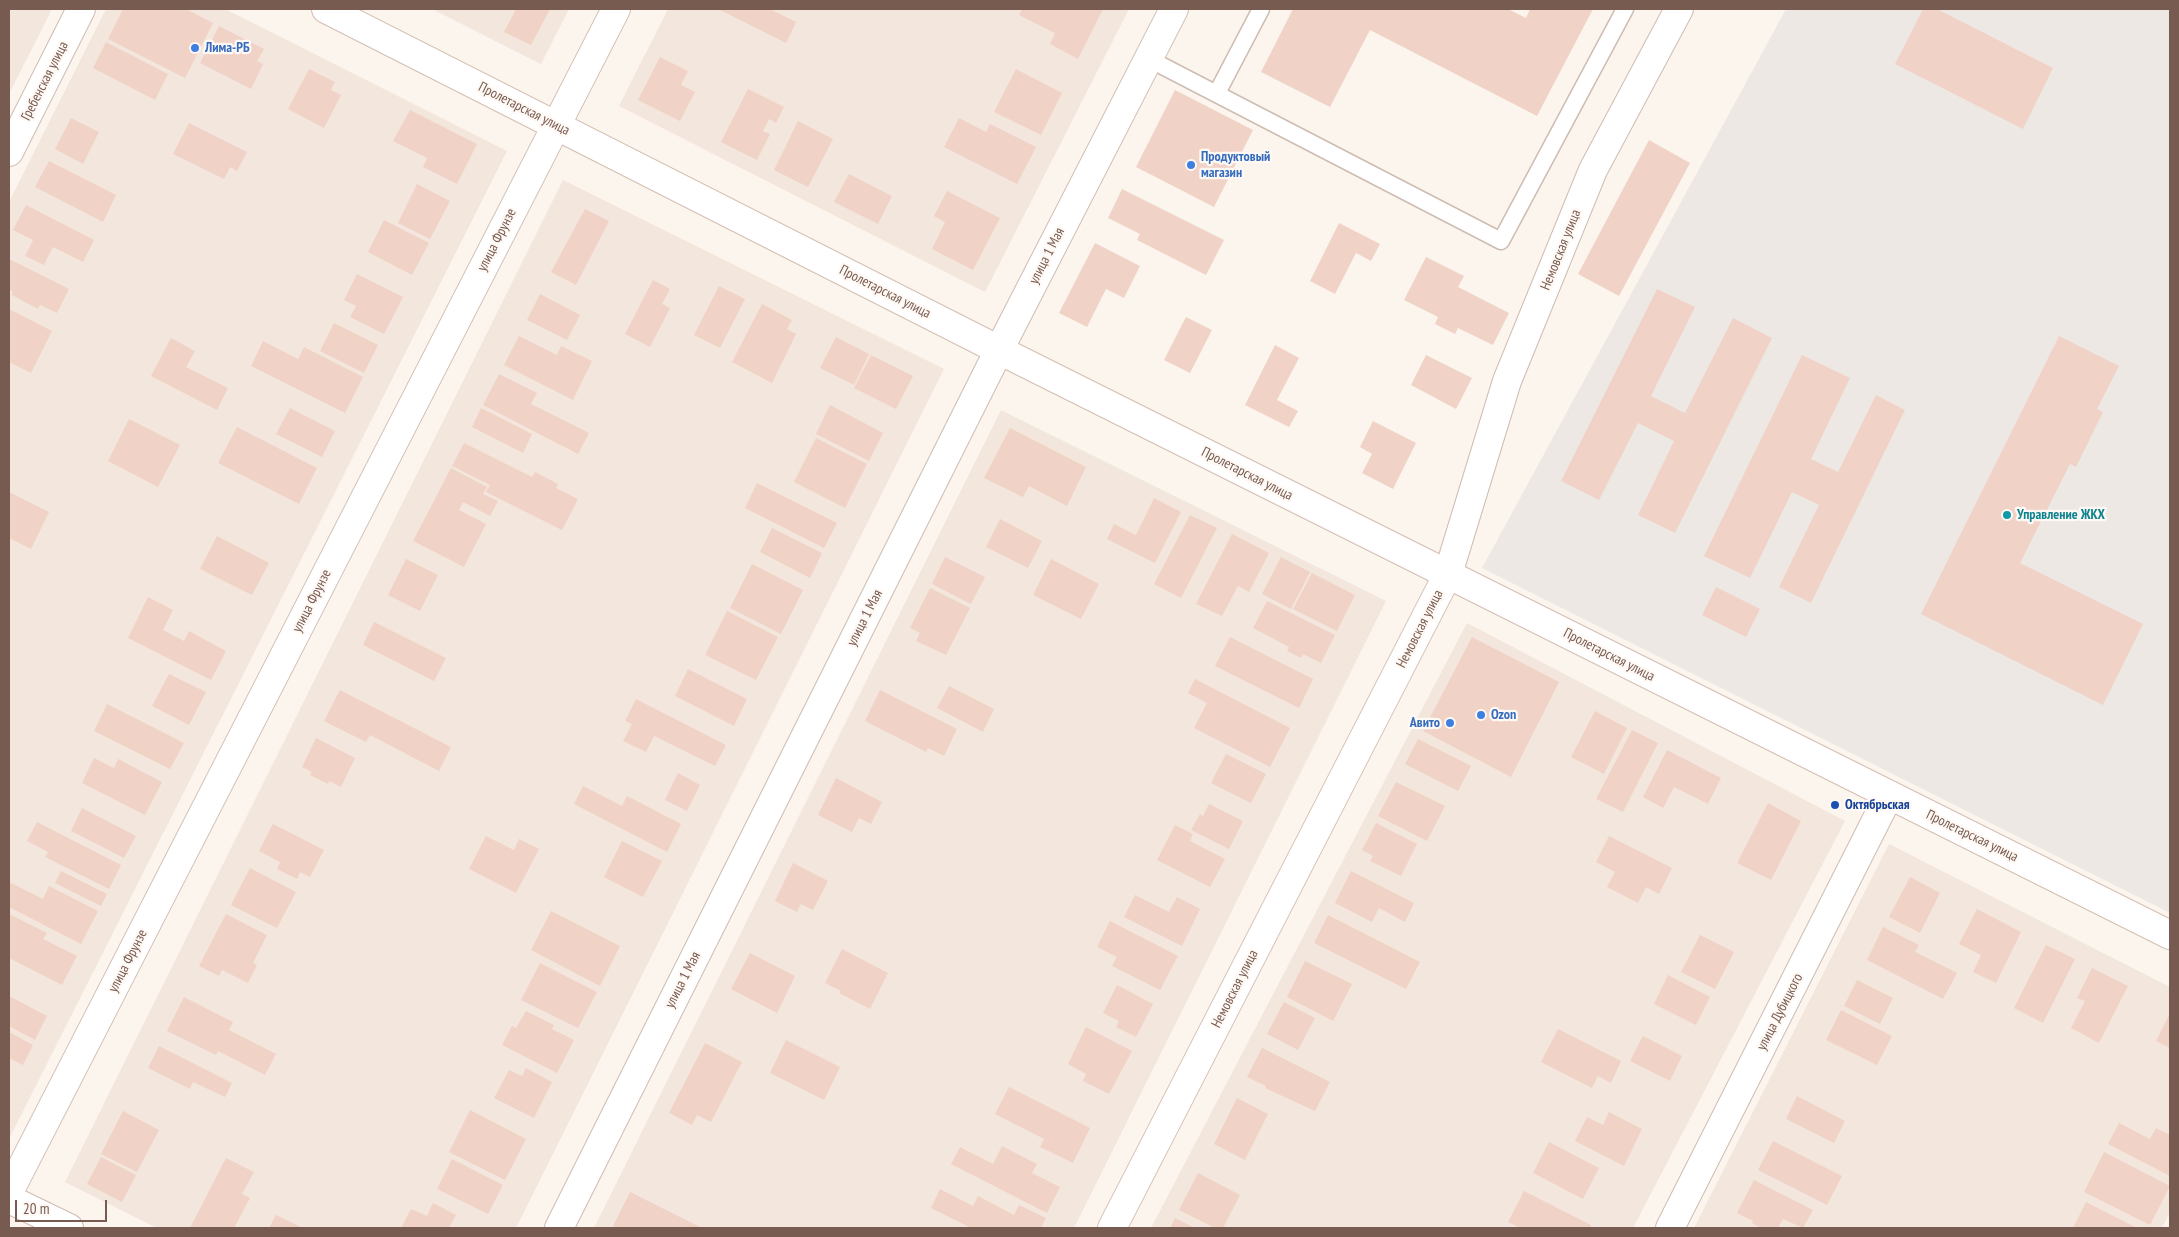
<!DOCTYPE html>
<meta charset="utf-8">
<style>
body{margin:0}
#map{position:relative;width:2179px;height:1237px;overflow:hidden;background:#fcf5ed;font-family:"PT Sans Narrow",sans-serif}
canvas{display:block}
.frame{position:absolute;inset:0;border:10px solid #775a50;pointer-events:none}
.scale{position:absolute;left:15px;top:1200px;width:92px;height:22px;box-sizing:border-box;border:2px solid #775a50;border-top:0;padding-left:6px;font-size:15px;line-height:18px;white-space:nowrap;color:#775a50;-webkit-text-stroke:4px #fef9f4;paint-order:stroke}
</style>
<div id="map">
<canvas width="2179" height="1237"></canvas>
<div class="frame"></div>
<div class="scale">20 m</div>
</div>
<script>
const ctx = document.querySelector('canvas').getContext('2d');
ctx.lineJoin = 'round';
function fill(path, color) { ctx.fillStyle = color; ctx.fill(path, 'evenodd'); }
const toPath = rows => new Path2D(rows.map(r => 'M' + r).join(''));
function trace(path, color, width, dash) { ctx.strokeStyle = color; ctx.lineWidth = width; ctx.lineCap = dash ? 'butt' : 'round'; ctx.setLineDash(dash || []); ctx.stroke(path); }
function label(font, color, halo, rows, align = 'center') {
  ctx.font = font + ' "PT Sans Narrow",sans-serif'; ctx.lineWidth = 4.5; ctx.setLineDash([]); ctx.textBaseline = 'middle'; ctx.strokeStyle = halo; ctx.fillStyle = color; for (const [text, x, y, turn = 0] of rows) {
    ctx.save(); ctx.translate(x, y); ctx.rotate((+turn || 0) * Math.PI / 180); ctx.textAlign = isNaN(turn) ? turn : align; if (halo) ctx.strokeText(text, 0, 0); ctx.fillText(text, 0, 0); ctx.restore();
  }
}
const residential = toPath([
 [9,9,52,9,9,94],
 [106,9,225,9,507,151,9,1139,9,202],
 [432,9,569,9,541,64],
 [668,9,1129,9,985,292,619,106],
 [563,180,944,369,516,1228,157,1228,65,1182],
 [1001,410,1386,601,1074,1228,594,1228],
 [1467,623,1845,821,1633,1228,1151,1228],
 [1889,844,2170,987,2170,1212,2162,1228,1694,1228]
]);
const industrial = toPath([
 [1786,9,2170,9,2170,913,1482,568]
]);
const building = toPath([
 [123,9,186,9,213,23,185,78,108,39],
 [516,9,550,9,531,45,504,32],
 [718,9,770,9,796,22,786,43],
 [1022,9,1103,9,1078,59,1050,44,1055,33,1019,15],
 [1293,9,1508,9,1526,18,1530,9,1593,9,1537,116,1370,30,1330,107,1261,72],
 [1923,9,1937,9,2053,68,2023,129,1895,64],
 [219,26,264,49,257,61,263,64,251,89,200,63],
 [106,42,168,74,155,100,93,68],
 [660,57,688,71,681,85,695,92,680,121,638,100],
 [309,69,335,82,331,90,341,95,324,128,288,109],
 [1016,69,1062,93,1041,135,994,112],
 [748,89,784,107,776,123,769,119,763,131,770,134,757,160,721,142],
 [1175,90,1253,130,1214,207,1136,167],
 [410,110,477,144,457,184,423,167,427,158,393,141],
 [71,118,99,132,83,164,55,149],
 [959,118,986,132,990,124,1036,147,1017,184,944,147],
 [798,121,833,139,808,187,774,170],
 [189,123,247,152,237,171,230,167,224,179,173,154],
 [1649,140,1690,163,1619,296,1578,274],
 [49,161,116,195,103,222,35,187],
 [849,174,892,196,878,224,834,202],
 [417,184,450,201,430,239,398,223],
 [1122,189,1224,240,1206,275,1137,240,1140,234,1108,218],
 [947,191,1000,218,973,270,932,249,945,222,934,216],
 [26,205,94,240,83,262,53,247,44,265,25,256,33,240,13,230],
 [585,209,609,221,576,285,551,272],
 [384,220,429,243,412,275,368,252],
 [1339,223,1380,244,1371,261,1356,253,1335,294,1310,281],
 [1095,243,1140,266,1124,298,1106,289,1087,327,1059,313],
 [1426,257,1464,276,1458,287,1509,313,1493,345,1458,328,1455,334,1435,324,1438,317,1404,300],
 [9,259,69,289,57,313,40,305,38,309,12,295,13,292,9,289],
 [357,274,403,297,384,334,350,317,356,306,344,300],
 [653,280,670,289,662,304,670,308,650,347,625,334],
 [719,286,745,299,720,348,694,335],
 [1657,289,1695,307,1651,396,1685,413,1733,318,1772,338,1675,533,1638,515,1674,441,1638,423,1599,500,1561,481],
 [540,294,580,315,567,340,527,320],
 [762,304,792,320,787,329,796,334,772,383,732,362],
 [9,309,52,331,31,373,9,362],
 [1186,317,1212,330,1190,373,1164,360],
 [334,323,378,345,364,373,320,351],
 [519,336,557,355,561,346,592,361,573,400,504,365],
 [2059,336,2119,366,2097,409,2103,412,2076,467,2070,464,2020,563,2143,624,2103,705,1921,614],
 [836,337,869,354,854,385,820,368],
 [171,338,195,351,186,367,228,388,217,410,151,376],
 [263,341,298,359,304,347,363,377,345,413,251,366],
 [1275,345,1299,358,1277,400,1298,411,1289,427,1245,405],
 [871,355,913,376,896,409,854,388],
 [1426,355,1472,378,1456,409,1411,385],
 [1802,355,1850,378,1811,459,1838,472,1876,395,1905,410,1811,603,1779,587,1819,505,1792,492,1750,578,1704,556],
 [499,374,537,393,531,404,589,433,578,454,483,405],
 [830,405,883,433,869,461,816,434],
 [290,408,335,431,322,457,276,434],
 [481,408,532,434,523,453,472,427],
 [129,419,180,445,158,487,108,461],
 [1373,421,1416,443,1393,489,1362,473,1372,454,1360,447],
 [237,427,317,468,299,504,218,463],
 [1010,428,1086,467,1067,506,1029,486,1023,497,984,478],
 [816,438,867,464,845,508,794,482],
 [464,443,532,477,535,472,558,484,556,488,578,499,562,530,486,492,490,485,452,466],
 [451,468,487,487,483,494,498,501,490,516,463,502,459,510,486,524,464,567,413,541],
 [757,483,837,523,824,548,745,508],
 [9,492,49,512,31,549,9,538],
 [1154,498,1181,512,1155,563,1107,539,1114,524,1136,535],
 [1190,515,1217,528,1181,598,1154,584],
 [1000,519,1042,541,1028,568,986,547],
 [772,528,822,553,810,578,760,552],
 [1232,534,1269,553,1249,592,1238,586,1222,616,1196,604],
 [217,536,269,563,252,595,200,569],
 [945,557,985,577,971,604,932,584],
 [1281,557,1310,572,1291,609,1262,594],
 [406,559,438,575,420,611,388,595],
 [1051,559,1099,584,1081,619,1033,595],
 [752,564,803,590,781,634,730,608],
 [1312,573,1355,595,1337,631,1293,609],
 [1716,587,1760,609,1746,637,1702,615],
 [930,588,970,608,946,655,916,641,920,633,910,628],
 [148,597,173,610,163,630,184,641,189,631,226,651,211,680,128,638],
 [1267,601,1335,635,1321,663,1303,654,1301,658,1287,651,1289,647,1253,628],
 [727,611,778,637,756,680,705,655],
 [374,622,446,658,434,681,363,645],
 [1230,637,1313,679,1299,708,1215,666],
 [1472,637,1559,682,1511,777,1423,731],
 [688,669,747,699,734,726,675,696],
 [169,674,206,692,189,725,152,706],
 [1195,679,1290,728,1270,767,1194,728,1207,703,1188,693],
 [949,686,994,709,983,732,937,708],
 [340,690,451,747,439,771,370,735,366,742,324,721],
 [880,690,957,729,944,756,928,748,926,752,865,721],
 [636,699,726,745,715,766,654,736,646,752,623,741,632,724,625,721],
 [107,704,184,743,170,769,94,731],
 [1595,711,1627,728,1604,774,1571,757],
 [1632,730,1658,743,1623,812,1596,799],
 [316,738,355,758,341,787,329,781,328,784,310,775,312,772,302,767],
 [1418,739,1471,766,1458,791,1405,764],
 [1667,750,1721,778,1708,804,1674,787,1663,808,1643,797],
 [1226,754,1266,774,1251,803,1211,783],
 [94,758,114,768,118,759,162,782,145,815,82,783],
 [678,773,700,785,687,811,665,800],
 [836,778,882,802,871,824,859,818,852,832,818,815],
 [1396,782,1445,806,1427,841,1378,816],
 [583,786,622,806,627,796,681,824,667,852,574,804],
 [1768,803,1801,821,1771,880,1737,863],
 [1209,804,1243,821,1229,849,1191,830,1200,814,1203,816],
 [82,808,136,836,124,858,71,831],
 [37,822,121,865,109,889,45,857,48,852,27,841],
 [1376,823,1417,844,1401,876,1370,861,1373,856,1362,850],
 [273,824,324,850,310,877,300,872,297,879,277,869,280,862,259,851],
 [1175,825,1193,834,1190,841,1225,859,1210,887,1157,860],
 [486,836,514,850,519,839,539,849,516,893,469,869],
 [1609,836,1672,868,1659,894,1646,887,1638,903,1607,887,1615,872,1596,862],
 [622,841,662,861,643,897,604,877],
 [793,863,828,881,813,910,801,904,797,912,775,901],
 [250,868,296,892,277,928,231,905],
 [61,871,107,894,101,906,55,883],
 [1351,871,1414,903,1405,922,1379,908,1372,922,1335,903],
 [1910,877,1940,893,1920,933,1889,917],
 [11,883,43,899,49,886,98,911,81,944,9,907,9,886],
 [1135,895,1169,912,1177,897,1200,909,1182,946,1124,917],
 [1977,909,2021,932,1996,983,1973,972,1981,955,1959,944],
 [551,911,620,946,600,986,531,950],
 [9,914,47,933,43,939,77,956,62,985,9,958],
 [226,914,267,935,253,963,257,965,248,983,222,970,219,976,199,966],
 [1328,915,1420,962,1406,989,1314,943],
 [1110,921,1178,956,1160,990,1112,966,1117,957,1097,947],
 [1883,927,1919,945,1915,952,1957,973,1943,999,1867,960],
 [1700,935,1734,952,1715,989,1681,972],
 [2046,945,2075,959,2043,1023,2014,1008],
 [842,949,888,973,870,1009,839,993,841,991,825,983],
 [750,953,795,976,777,1013,731,989],
 [1305,961,1352,984,1333,1021,1287,997],
 [540,963,597,992,578,1028,521,1000],
 [2092,968,2128,986,2099,1043,2071,1028,2085,1001,2077,998],
 [1668,975,1710,997,1696,1025,1654,1004],
 [1857,980,1893,998,1880,1024,1844,1006],
 [1117,985,1153,1004,1136,1037,1116,1027,1119,1021,1103,1013],
 [9,996,47,1016,35,1040,9,1026],
 [184,997,233,1022,229,1030,276,1054,265,1075,218,1051,216,1055,167,1031],
 [1284,1002,1315,1018,1298,1050,1267,1034],
 [1841,1010,1892,1036,1877,1065,1826,1040],
 [526,1011,554,1025,552,1029,574,1040,557,1073,502,1045,512,1026,516,1028],
 [2170,1013,2170,1048,2156,1041],
 [1086,1027,1132,1051,1109,1094,1083,1081,1086,1074,1068,1064],
 [1558,1029,1621,1061,1611,1083,1598,1076,1592,1088,1541,1062],
 [9,1032,33,1045,23,1065,9,1058],
 [1643,1036,1682,1056,1670,1081,1630,1061],
 [786,1040,840,1067,824,1100,770,1073],
 [705,1043,742,1062,711,1122,697,1115,692,1125,669,1113],
 [159,1046,232,1083,225,1097,193,1082,190,1089,148,1068],
 [1262,1048,1330,1082,1315,1111,1265,1088,1266,1086,1247,1077],
 [526,1068,552,1082,534,1118,494,1098,509,1070,522,1076],
 [1009,1087,1090,1128,1073,1163,1040,1147,1044,1139,995,1114],
 [1797,1096,1845,1121,1834,1143,1786,1119],
 [1237,1098,1268,1114,1245,1160,1214,1144],
 [470,1110,526,1139,505,1180,449,1152],
 [123,1111,159,1130,137,1172,101,1154],
 [1609,1112,1642,1129,1624,1166,1575,1141,1587,1117,1603,1125],
 [2119,1123,2150,1139,2156,1128,2170,1135,2170,1176,2108,1144],
 [1773,1141,1842,1176,1827,1205,1758,1170],
 [1549,1142,1599,1168,1583,1199,1533,1173],
 [1002,1146,1037,1164,1032,1173,1060,1187,1047,1213,951,1164,960,1147,993,1164],
 [2104,1152,2170,1186,2150,1225,2084,1192],
 [101,1157,136,1175,122,1202,87,1184],
 [226,1158,254,1172,242,1194,250,1198,234,1228,190,1228],
 [452,1159,503,1185,488,1214,437,1189],
 [1198,1173,1240,1195,1223,1228,1215,1228,1179,1210],
 [1754,1180,1813,1210,1803,1228,1783,1219,1778,1228,1761,1228,1752,1223,1753,1221,1737,1213],
 [940,1189,973,1206,978,1196,1014,1215,1019,1205,1046,1218,1041,1228,971,1228,931,1208],
 [1524,1191,1591,1225,1590,1228,1520,1228,1508,1222],
 [630,1192,702,1228,617,1228,613,1226],
 [2086,1202,2137,1228,2073,1228],
 [433,1203,456,1215,449,1228,401,1228,411,1209,427,1216],
 [276,1215,303,1228,269,1228],
 [1175,1218,1195,1228,1170,1228]
]);
const lane = toPath([
 [1149,59,1501,241,1625,9],
 [1217,93,1261,9]
]);
const street = toPath([
 [9,152,81,9],
 [1448,574,1507,381,1593,170,1679,9],
 [9,1192,616,9],
 [9,1199,69,1228],
 [559,1228,999,350,1174,9],
 [1670,1228,1889,795]
]);
const secondary = toPath([
 [326,9,999,350,2170,935],
 [1112,1228,1448,574]
]);
const markers = [
 [195,48,5,"#3f7fe0"],
 [1191,165,5,"#3f7fe0"],
 [2007,515,5,"#0f9aa8"],
 [1481,715,5,"#3f7fe0"],
 [1450,723,5,"#3f7fe0"],
 [1835,805,5,"#1a4fb4"]
];
const shopNames = [
 ["Лима-РБ",205,48],
 ["Продуктовый",1201,157],
 ["магазин",1201,173],
 ["Ozon",1491,715],
 ["Авито",1440,723,"right"]
];
const streetNames = [
 ["Гребенская улица",45,81,-63],
 ["Пролетарская улица",524,109,27],
 ["улица Фрунзе",497,240,-63],
 ["Немовская улица",1561,250,-68],
 ["улица 1 Мая",1047,256,-63],
 ["Пролетарская улица",885,292,27],
 ["Пролетарская улица",1247,474,27],
 ["улица Фрунзе",312,601,-63],
 ["улица 1 Мая",865,618,-63],
 ["Немовская улица",1420,629,-63],
 ["Пролетарская улица",1609,655,27],
 ["Пролетарская улица",1972,836,26],
 ["улица Фрунзе",128,961,-63],
 ["улица 1 Мая",683,980,-63],
 ["Немовская улица",1235,989,-63],
 ["улица Дубицкого",1780,1012,-63]
];
const cultureNames = [
 ["Управление ЖКХ",2017,515]
];
const transitNames = [
 ["Октябрьская",1845,805]
];
fill(residential, '#f3e6dc');
fill(industrial, '#eee8e5');
fill(building, '#f0d3c6');
trace(lane, '#cebcb2', 19);
trace(street, '#cebcb2', 30);
trace(secondary, '#d4beb2', 30);
trace(lane, '#fff', 16);
trace(street, '#fff', 28);
trace(secondary, '#fff', 28);
for (const [x, y, r, color] of markers) { const dot = new Path2D(); dot.arc(x, y, r, 0, 2 * Math.PI); ctx.fillStyle = color; ctx.fill(dot); trace(dot, '#fef9f4', 2); }
label('bold 14px', '#366cbe', '#fef9f4', shopNames, 'left');
label('14px', '#775a50', '#fef9f4', streetNames);
label('bold 14px', '#0d838f', '#fef9f4', cultureNames, 'left');
label('bold 14px', '#164399', '#fef9f4', transitNames, 'left');
</script>
